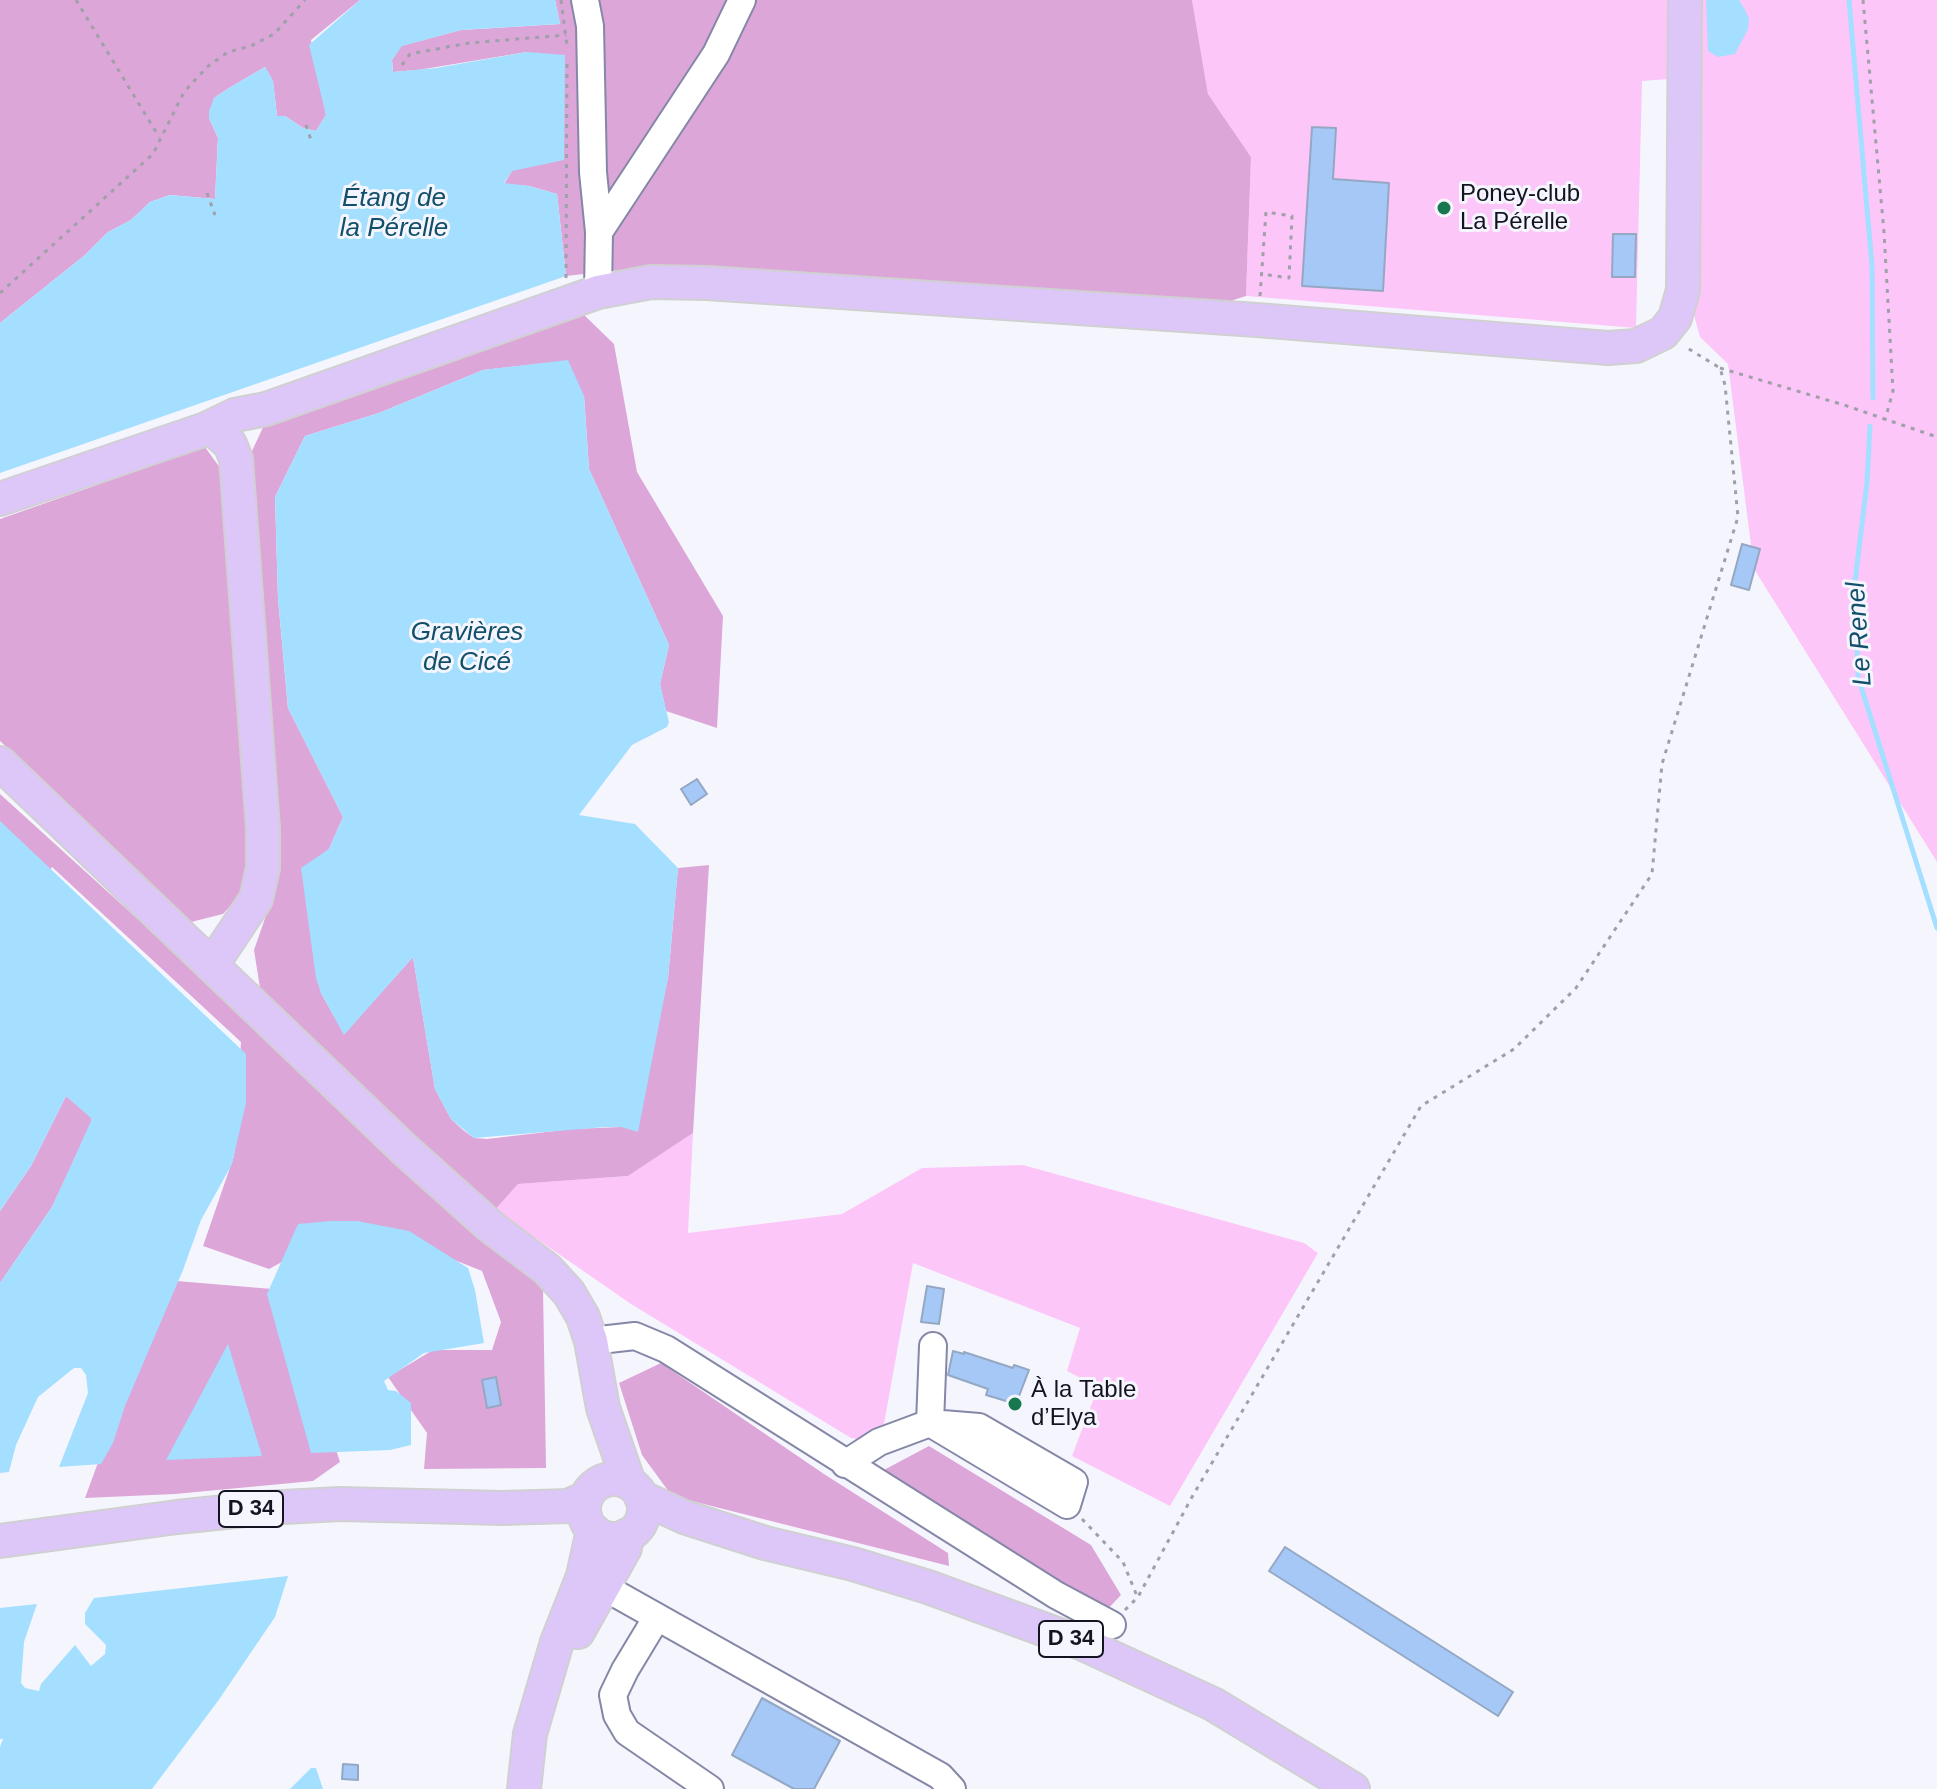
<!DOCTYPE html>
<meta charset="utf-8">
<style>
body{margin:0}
canvas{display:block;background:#f5f6fd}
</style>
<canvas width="1937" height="1789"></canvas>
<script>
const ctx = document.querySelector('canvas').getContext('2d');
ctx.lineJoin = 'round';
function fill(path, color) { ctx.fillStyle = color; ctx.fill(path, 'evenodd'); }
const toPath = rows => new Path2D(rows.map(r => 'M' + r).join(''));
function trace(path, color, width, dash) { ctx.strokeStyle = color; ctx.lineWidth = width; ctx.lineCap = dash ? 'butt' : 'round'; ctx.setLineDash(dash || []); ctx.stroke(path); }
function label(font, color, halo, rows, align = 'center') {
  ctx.font = font + ' Helvetica,sans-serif'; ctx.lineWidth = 6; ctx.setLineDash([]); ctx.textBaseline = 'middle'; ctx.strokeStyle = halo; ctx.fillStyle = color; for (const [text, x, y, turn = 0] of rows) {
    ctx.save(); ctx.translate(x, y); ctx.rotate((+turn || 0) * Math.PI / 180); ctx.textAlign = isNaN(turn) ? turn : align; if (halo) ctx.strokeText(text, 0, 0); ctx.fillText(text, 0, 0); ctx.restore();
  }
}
const green = toPath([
 [1192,0,1668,0,1669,79,1642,81,1636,328,1246,296,1251,157,1208,94],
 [1694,0,1937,0,1937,862,1754,569,1728,364,1700,337,1692,308],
 [693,1133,688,1233,842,1214,922,1168,1023,1165,1304,1243,1318,1253,1170,1506,1072,1456,1098,1387,1067,1371,1080,1328,913,1263,882,1435,866,1440,851,1438,631,1304,495,1210,518,1184,628,1176]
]);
const forest = toPath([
 [0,0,360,0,311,40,326,115,316,131,303,128,285,116,277,116,273,81,265,67,229,88,214,98,209,118,218,138,215,199,170,195,150,202,131,220,108,232,85,255,0,323],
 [555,0,1192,0,1208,94,1251,157,1246,296,1221,304,629,269,566,276,557,194,529,186,504,184,512,171,527,52,418,70,393,72,392,60,401,46,461,30,560,24],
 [580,311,614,344,637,472,723,616,717,728,666,711,660,684,669,645,589,469,584,396,546,363,483,370,379,413,305,436,275,497,278,598,288,708,343,817,329,849,322,855,312,942,321,993,344,1034,413,957,435,1089,451,1119,463,1130,474,1138,487,1139,572,1129,621,1127,656,1030,668,978,678,868,709,865,693,1133,628,1176,518,1184,495,1210,373,1107,260,988,254,950,270,904,246,464,265,423],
 [205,447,228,479,253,828,244,891,223,914,191,922,0,741,0,519],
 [0,794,543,1287,546,1468,424,1469,427,1433,388,1377,433,1350,492,1350,501,1322,482,1271,357,1221,269,1269,203,1246,234,1156,241,1042,52,867,0,951],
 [66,1096,92,1118,90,1126,52,1207,0,1283,0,1211,31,1166],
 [165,1280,284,1290,340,1462,313,1481,175,1494,85,1498],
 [661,1363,824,1474,948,1553,949,1566,672,1496,642,1455,619,1383],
 [929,1446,1091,1545,1121,1595,1104,1613,882,1471]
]);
const water = toPath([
 [360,0,555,0,560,24,461,30,402,46,392,60,393,72,436,68,527,52,565,55,564,160,512,171,504,183,529,186,557,194,566,276,0,473,0,323,85,255,108,232,131,220,150,202,170,195,215,199,218,138,209,118,209,111,214,98,229,88,265,67,273,81,277,116,285,116,303,128,316,131,326,115,309,45],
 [1706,0,1739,0,1745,10,1749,19,1748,29,1735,54,1718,57,1708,51],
 [568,360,584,396,589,469,669,645,660,684,669,722,667,727,632,745,579,815,635,824,678,868,668,978,638,1132,621,1127,605,1127,474,1138,451,1119,435,1089,413,957,344,1035,321,993,316,978,301,868,329,849,343,817,288,708,278,598,275,497,305,436,379,413,483,370],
 [0,821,246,1054,246,1103,232,1164,201,1220,183,1270,125,1406,113,1443,101,1464,59,1467,88,1393,86,1375,81,1368,74,1368,38,1397,16,1445,9,1472,0,1473,0,1283,52,1207,92,1119,66,1096,31,1166,0,1211],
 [331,1221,357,1221,409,1231,468,1268,475,1290,484,1343,424,1353,384,1381,388,1390,396,1391,411,1403,411,1445,390,1450,311,1453,267,1294,298,1224],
 [228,1344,262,1456,166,1460],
 [288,1576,275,1617,218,1701,152,1789,0,1789,0,1747,3,1739,0,1739,0,1608,37,1604,24,1642,21,1683,25,1688,39,1691,41,1684,75,1645,91,1666,105,1654,106,1645,85,1624,85,1613,94,1598],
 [311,1768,316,1768,323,1789,290,1789]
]);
const stream = toPath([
 [1849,0,1872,266,1873,398],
 [1870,426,1867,483,1855,581,1858,677,1937,928]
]);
const building = toPath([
 [1312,127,1336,128,1333,179,1389,183,1383,291,1302,286,1312,127],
 [1613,234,1636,234,1635,277,1612,277,1613,234],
 [1742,544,1760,549,1749,590,1731,585,1742,544],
 [697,779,707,794,691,805,681,789,697,779],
 [927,1286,944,1289,939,1324,921,1322,927,1286],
 [953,1351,964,1354,964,1352,1013,1368,1014,1365,1029,1370,1016,1404,986,1395,988,1389,948,1375,953,1351],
 [496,1377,501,1405,487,1408,482,1380,496,1377],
 [1285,1547,1513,1692,1498,1716,1269,1571,1285,1547],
 [762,1698,840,1741,814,1789,794,1789,732,1755,762,1698],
 [343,1764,358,1765,358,1780,342,1779,343,1764]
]);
const path = toPath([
 [76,0,159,137],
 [561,0,567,46],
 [1863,0,1884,232,1893,391,1885,420],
 [402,65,410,54,469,43,566,35],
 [306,125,312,143],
 [207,193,215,215],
 [566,278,567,58],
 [0,293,153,154,184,92,207,67,228,52,251,46,274,34,305,0],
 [1260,296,1266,212,1292,216,1289,278,1262,274],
 [1720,368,1844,405,1937,437],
 [1082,1519,1123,1562,1137,1596],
 [1125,1610,1138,1597,1192,1497,1421,1106,1514,1049,1576,988,1652,874,1662,764,1738,517,1725,385,1720,368,1684,346]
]);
const minor = toPath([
 [585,0,590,26,593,172,599,232,598,292],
 [599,232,716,54,742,0],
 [591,1341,635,1336,666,1349,1056,1595,1112,1625],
 [930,1423,933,1346],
 [845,1464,879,1442,930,1423,979,1427,1074,1482,1067,1505,930,1423],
 [586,1577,940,1776,952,1789],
 [657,1617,625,1670,613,1695,617,1715,627,1732,710,1789]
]);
const major = toPath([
 [206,429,216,432,230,444,236,459,263,829,263,868,256,899,212,965],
 [0,499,206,429,235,415,266,409,598,292,651,282,707,283,1257,320,1608,348,1636,346,1663,333,1675,318,1683,290,1685,0],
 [0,763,404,1149,490,1226,547,1269,569,1293,583,1317,591,1341,603,1408,629,1483],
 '584 1509a30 30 0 1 1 60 0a30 30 0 1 1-60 0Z',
 [641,1497,684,1517,765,1543,853,1564,928,1587,1081,1643,1213,1704,1353,1789],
 [0,1541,177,1517,264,1508,340,1504,503,1508,568,1506,586,1498],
 [578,1632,625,1548,627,1535],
 [524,1789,530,1734,557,1642,583,1576,593,1530]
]);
const markers = [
 [1444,208,8,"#177850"],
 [1015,1404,8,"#177850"]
];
const shields = [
 [251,1509,64],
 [1071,1639,64]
];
const shieldNames = [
 ["D 34",251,1509],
 ["D 34",1071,1639]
];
const poiNames = [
 ["Poney-club",1460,194],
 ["La Pérelle",1460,222],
 ["À la Table",1031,1390],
 ["d’Elya",1031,1418]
];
const waterNames = [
 ["Étang de",394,199],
 ["la Pérelle",394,229],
 ["Gravières",467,633],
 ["de Cicé",467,663],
 ["Le Renel",1860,634,-94]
];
fill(green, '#fdc6f9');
fill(forest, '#dda6d9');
fill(water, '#a4dfff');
trace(stream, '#a4dfff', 5);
fill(building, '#a6c8f6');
trace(building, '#94a8c4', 2);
trace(minor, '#8487a6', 30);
trace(major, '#d0d0d2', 36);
trace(path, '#9fa0a9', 3, [4, 6]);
trace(minor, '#fff', 26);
trace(major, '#ddc7f8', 32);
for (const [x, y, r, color] of markers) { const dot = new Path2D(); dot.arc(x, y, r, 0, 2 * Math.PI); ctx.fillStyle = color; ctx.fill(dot); trace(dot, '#f5f6fd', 3); }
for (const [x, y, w] of shields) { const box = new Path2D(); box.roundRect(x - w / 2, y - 18, w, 36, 6); ctx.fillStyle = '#f5f6fd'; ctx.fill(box); trace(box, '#131420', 2); }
label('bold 22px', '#131420', null, shieldNames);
label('24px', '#131420', '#f5f6fd', poiNames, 'left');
label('italic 26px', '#124f6a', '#f5f6fd', waterNames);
</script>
